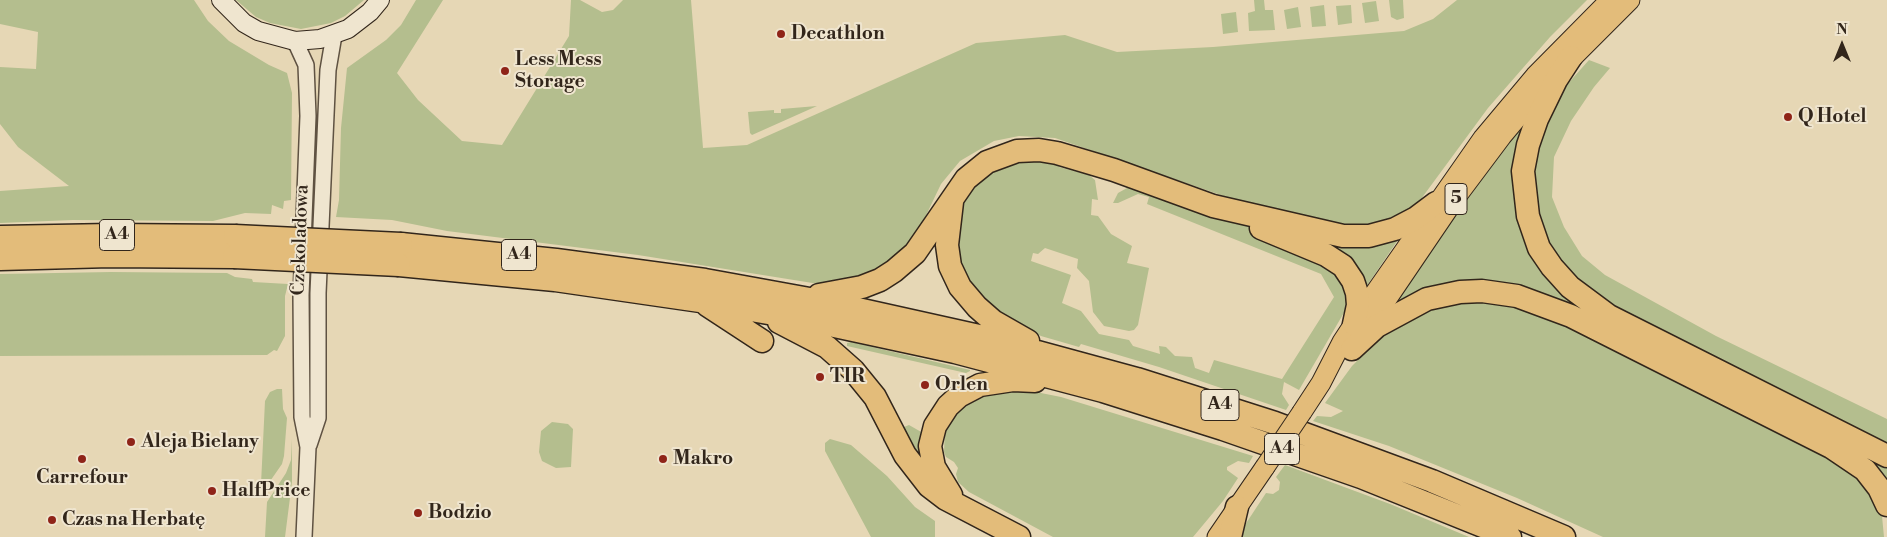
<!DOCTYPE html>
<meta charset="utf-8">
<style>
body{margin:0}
#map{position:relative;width:1887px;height:537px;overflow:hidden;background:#e6d7b5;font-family:"Libre Bodoni",serif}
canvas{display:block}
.north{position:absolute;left:1817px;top:20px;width:50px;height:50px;-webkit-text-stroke:4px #efe5cf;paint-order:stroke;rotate:0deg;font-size:14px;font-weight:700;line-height:20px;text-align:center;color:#32261b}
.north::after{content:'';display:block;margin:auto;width:18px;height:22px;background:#32261b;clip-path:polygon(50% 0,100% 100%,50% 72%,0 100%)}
</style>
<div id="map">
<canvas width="1887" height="537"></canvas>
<div class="north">N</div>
</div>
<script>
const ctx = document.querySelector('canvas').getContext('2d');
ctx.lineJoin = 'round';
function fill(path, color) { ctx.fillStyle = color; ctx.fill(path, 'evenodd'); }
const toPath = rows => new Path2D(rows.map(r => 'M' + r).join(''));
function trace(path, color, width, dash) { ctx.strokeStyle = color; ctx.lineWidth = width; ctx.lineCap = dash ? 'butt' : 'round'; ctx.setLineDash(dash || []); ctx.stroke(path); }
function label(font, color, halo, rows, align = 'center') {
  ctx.font = font + ' "Libre Bodoni",serif'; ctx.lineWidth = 4; ctx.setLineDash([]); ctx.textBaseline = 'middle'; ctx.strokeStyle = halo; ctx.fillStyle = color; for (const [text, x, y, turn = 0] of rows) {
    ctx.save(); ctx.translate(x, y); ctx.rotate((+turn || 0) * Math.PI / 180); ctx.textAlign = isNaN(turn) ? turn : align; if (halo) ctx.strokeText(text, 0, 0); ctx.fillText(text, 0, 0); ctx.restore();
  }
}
const green = toPath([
 [0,0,194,0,208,21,229,41,269,65,287,73,292,93,291,200,284,201,283,209,272,205,271,214,245,213,213,221,73,220,0,223,0,191,69,186,18,147,0,124,0,67,36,69,38,32,0,24],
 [236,0,364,0,345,16,331,23,301,29,270,23,256,17],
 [416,0,443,0,397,73,418,100,462,141,502,145,569,36,571,0,580,0,602,12,613,10,623,0,691,0,703,148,747,145,976,43,1065,35,1117,52,1213,47,1404,31,1433,19,1457,0,1587,0,1550,37,1488,108,1421,199,1404,216,1363,230,1244,203,1055,138,1019,136,994,141,960,161,941,184,920,228,903,252,870,275,825,285,638,255,447,231,392,220,336,217,339,200,341,128,347,68,386,40,401,25],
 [1254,0,1264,0,1265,10,1273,10,1275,30,1249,31,1248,13,1255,11],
 [1389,0,1403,0,1404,18,1397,20,1391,17],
 [1376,1,1379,21,1365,23,1362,3],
 [1324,5,1326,26,1312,27,1310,7],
 [1351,5,1352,23,1338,25,1336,6],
 [1298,7,1301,27,1287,29,1284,10],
 [1236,12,1238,32,1223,34,1221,14],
 [1589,60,1610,68,1594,87,1571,121,1554,157,1552,197,1564,227,1582,256,1605,275,1716,336,1887,419,1887,446,1642,324,1590,293,1550,250,1531,192,1537,139,1564,88],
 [817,106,752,135,750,133,748,112,774,110,774,113,781,113,781,109],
 [1524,118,1520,158,1549,274,1887,464,1887,485,1518,292,1389,312,1470,190],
 [1033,160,1058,163,1059,167,1089,175,1095,180,1098,200,1092,199,1091,215,1098,216,1111,234,1132,246,1127,263,1149,268,1138,325,1134,330,1129,331,1104,326,1093,312,1089,281,1077,268,1078,259,1045,248,1038,254,1033,253,1031,261,1071,275,1062,303,1081,311,1099,334,1129,340,1133,346,1160,354,1159,346,1166,347,1175,356,1192,357,1195,368,1209,373,1214,360,1282,379,1334,297,1321,274,1147,204,1149,197,1138,194,1118,203,1113,203,1118,193,1127,188,1136,187,1238,222,1340,269,1349,304,1299,390,1284,382,1282,394,1289,405,1286,410,1159,367,1081,344,1079,347,1041,336,1018,325,970,294,951,236,966,195,988,173,1020,161],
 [1402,234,1364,290,1307,236],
 [111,272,227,273,235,277,252,279,253,282,288,284,285,296,285,336,277,351,274,350,267,355,0,356,0,274],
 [1481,300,1538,312,1850,468,1877,502,1882,516,1884,537,1603,537,1517,498,1389,446,1313,421,1317,416,1331,417,1343,411,1325,403,1352,366,1388,330,1430,307],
 [851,342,970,370,970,371,966,373,847,346,847,343],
 [277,389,282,389,283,409,287,418,284,456,282,464,266,487,263,487,261,484,265,401,270,392],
 [1026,390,1061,397,1253,456,1249,463,1238,461,1227,467,1227,470,1238,478,1223,501,1193,537,1053,537,969,492,958,482,956,474,958,468,954,462,946,457,944,452,945,428,959,407,993,391],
 [552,422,568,424,573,429,571,467,556,468,542,461,539,452,541,431],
 [909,425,923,433,925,466,899,429],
 [292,439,292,482,285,537,265,537,267,502,286,473,291,460],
 [830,439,851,445,887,476,915,507,935,521,935,537,871,537,825,451,825,443],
 [1285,465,1390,504,1469,537,1237,537,1266,493,1273,494,1279,490,1280,482,1276,477]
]);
const tertiary = toPath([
 [295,41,306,65,308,116,301,295,302,417,308,447,304,537],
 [309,445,318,418,318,293,328,70,334,35]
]);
const secondary = toPath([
 [221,0,244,23,258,31,295,41,320,39,348,29,370,12,380,0]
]);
const primary = toPath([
 [1364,333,1457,196,1502,136,1544,86,1630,0],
 [1302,412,1321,383,1342,342,1365,307,1483,138,1535,76,1610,0],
 [1217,537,1265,467]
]);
const motorway = toPath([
 [1571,57,1556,80,1537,119,1528,145,1523,171,1528,216,1539,248,1552,267,1570,287,1609,316,1887,456],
 [952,202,947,245,950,266,960,287,977,307,993,321,1028,341],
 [1261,228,1326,255,1343,266,1353,281,1357,293,1358,305,1354,324],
 [0,237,111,235,235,236],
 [401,244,556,260,705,280,826,302,979,336,1137,379,1275,423,1432,481,1564,537],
 [0,259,110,256,234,257],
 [399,265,555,280,700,301,802,319,955,352,1103,391,1223,429,1361,477,1510,537],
 [819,295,862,287,880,280,894,271,915,253,966,179,987,162,1017,151,1039,150,1057,153,1114,170,1213,206,1343,236,1369,236,1395,229,1416,218,1436,203],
 [707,305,762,341],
 [779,322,827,347,853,370,875,397,905,455,929,486,946,499,1019,537],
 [1352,349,1377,326,1427,299,1460,292,1482,291,1517,296,1571,316,1831,447,1865,470,1879,488,1887,505],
 [951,495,934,467,930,446,935,426,948,406,959,396,980,385,1013,380,1035,381],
 [1230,537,1237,507]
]);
const primaryBridge = toPath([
 [1265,467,1302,412]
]);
const motorwayBridge = toPath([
 [235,236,401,244],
 [234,257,399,265]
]);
const markers = [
 [781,34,5,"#8f2418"],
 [505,71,5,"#8f2418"],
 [1788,117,5,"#8f2418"],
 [820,377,5,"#8f2418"],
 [925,385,5,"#8f2418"],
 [131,442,5,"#8f2418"],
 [82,459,5,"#8f2418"],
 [663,459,5,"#8f2418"],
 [212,491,5,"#8f2418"],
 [418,513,5,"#8f2418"],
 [52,520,5,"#8f2418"]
];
const shields = [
 [1456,199,22],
 [117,235,35],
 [519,255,35],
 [1220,405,38],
 [1282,449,35]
];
const shieldNames = [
 ["5",1456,199],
 ["A4",117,235],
 ["A4",519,255],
 ["А4",1220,405],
 ["A4",1282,449]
];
const poiNames = [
 ["Decathlon",791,34],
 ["Less Mess",515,60],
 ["Storage",515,82],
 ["Q Hotel",1798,117],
 ["TIR",830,377],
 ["Orlen",935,385],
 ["Aleja Bielany",141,442],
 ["Makro",673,459],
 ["Carrefour",82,478,"center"],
 ["HalfPrice",222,491],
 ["Bodzio",428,513],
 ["Czas na Herbatę",62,520]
];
const streetNames = [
 ["Czekoladowa",301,240,-88]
];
fill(green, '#b4be8e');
trace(tertiary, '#5f5242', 18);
trace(secondary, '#32261b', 20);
trace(primary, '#32261b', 21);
trace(motorway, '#32261b', 25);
trace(tertiary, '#efe5cf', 15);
trace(secondary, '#efe5cf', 18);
trace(primary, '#e3bc7a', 19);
trace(motorway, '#e3bc7a', 22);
trace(primaryBridge, '#32261b', 21, []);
trace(motorwayBridge, '#32261b', 25, []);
trace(primaryBridge, '#e3bc7a', 19);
trace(motorwayBridge, '#e3bc7a', 22);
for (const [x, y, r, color] of markers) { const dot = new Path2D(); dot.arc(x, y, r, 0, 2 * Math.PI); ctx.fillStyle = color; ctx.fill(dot); trace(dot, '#efe5cf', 2); }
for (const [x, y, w] of shields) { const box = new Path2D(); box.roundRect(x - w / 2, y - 15.5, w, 31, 4); ctx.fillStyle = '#efe5cf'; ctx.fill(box); trace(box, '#32261b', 1); }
label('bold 18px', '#32261b', null, shieldNames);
label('bold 19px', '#32261b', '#efe5cf', poiNames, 'left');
label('19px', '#32261b', '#efe5cf', streetNames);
</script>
